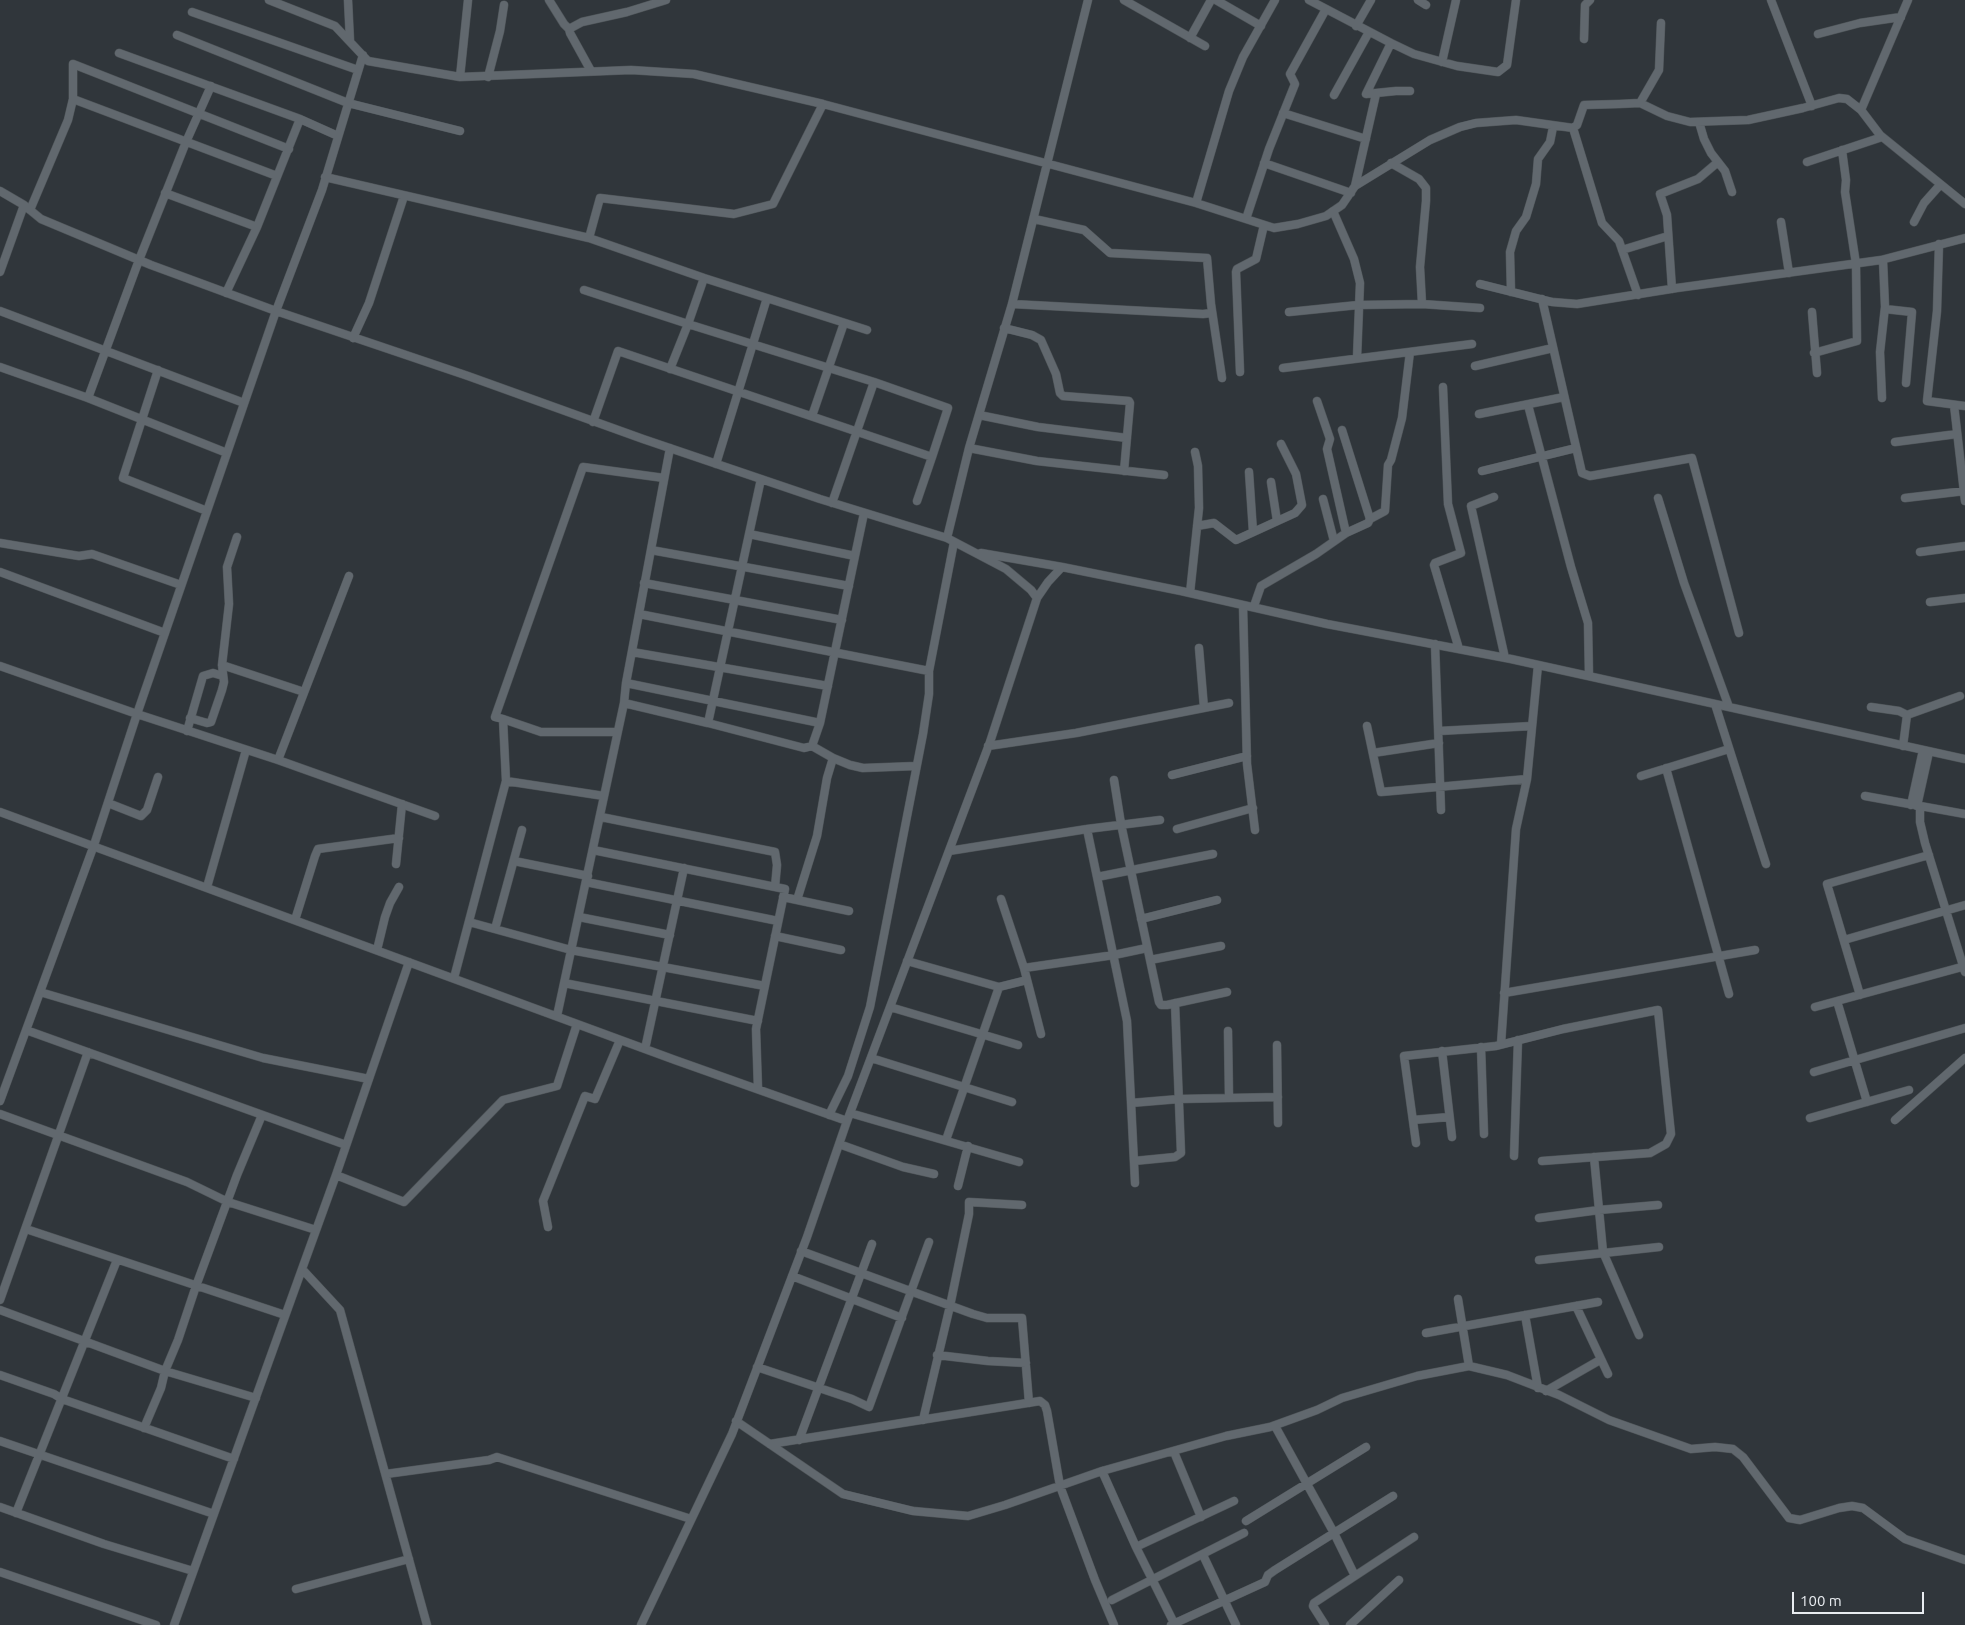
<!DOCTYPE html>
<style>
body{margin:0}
#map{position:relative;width:1965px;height:1625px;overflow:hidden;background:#30363b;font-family:Ubuntu,sans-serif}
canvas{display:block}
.scale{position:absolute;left:1792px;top:1592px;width:132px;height:22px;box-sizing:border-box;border:2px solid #e8ecf0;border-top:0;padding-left:6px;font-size:15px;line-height:18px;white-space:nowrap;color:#e8ecf0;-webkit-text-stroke:4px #30363b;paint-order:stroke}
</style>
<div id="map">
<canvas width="1965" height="1625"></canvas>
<div class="scale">100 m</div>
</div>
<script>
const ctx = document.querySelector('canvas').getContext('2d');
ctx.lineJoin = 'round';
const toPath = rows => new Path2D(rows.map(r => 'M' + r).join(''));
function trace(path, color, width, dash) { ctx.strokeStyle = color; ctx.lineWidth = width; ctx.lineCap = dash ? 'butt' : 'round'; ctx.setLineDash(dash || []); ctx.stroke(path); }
const street = toPath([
 [269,0,335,26,368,61,460,77,631,70,694,74,823,104,1196,203,1274,228,1298,224,1326,216,1342,205,1355,186,1430,140,1460,127,1476,123,1516,120,1573,128,1577,125,1584,105,1619,104,1640,103,1667,116,1690,122,1748,120,1803,108,1839,98,1847,99,1861,110,1880,135,1965,204],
 [348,0,350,41],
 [549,0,564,24,569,29],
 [1124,0,1205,46],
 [1216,0,1261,26],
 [1309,0,1391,43,1366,94,1396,91,1410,91],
 [1418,0,1426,5],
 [1771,0,1812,106],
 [192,12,358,70],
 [1356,26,1371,0],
 [1818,34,1860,23,1901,17],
 [177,35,348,103,460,131],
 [1190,38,1211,0],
 [1584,39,1585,5,1590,0],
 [1391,43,1414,54,1457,66,1498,72,1507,65,1516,0],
 [119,53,300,119],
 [1442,62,1456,0],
 [591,71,570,33,569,29,582,22,627,12,666,0],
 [460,77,468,0],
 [488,77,500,31,504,5],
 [1334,95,1369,32],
 [73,99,73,64,289,149],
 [1640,103,1659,70,1661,23],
 [1861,110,1908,0],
 [1283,113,1366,139],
 [1699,122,1704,139,1711,153,1725,171,1732,192],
 [1573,128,1602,223,1619,241,1638,295],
 [1807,162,1882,137],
 [1264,163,1351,193],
 [1391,163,1419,179,1426,188,1426,201,1420,267,1422,304],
 [325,177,589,238],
 [1355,186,1376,94],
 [0,191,24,205,41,219,151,265,276,311,468,376,643,439,820,499,947,538,1006,569,1031,590,1037,598,990,742,847,1121,807,1237,732,1434,641,1625],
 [165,193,257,227,300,119,338,136],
 [1196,203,1229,91,1243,57,1275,0],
 [30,210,68,120,73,99,277,176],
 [1333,211,1354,259,1360,283,1357,358],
 [1034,219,1084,230,1110,253,1207,258,1211,304,1222,378],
 [1246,219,1269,149,1295,84,1290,74,1326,9],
 [1781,222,1789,273],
 [1914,222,1924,203,1940,185],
 [1939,244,1937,311,1927,401,1965,406],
 [1622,250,1668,236],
 [0,272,24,205],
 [704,278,589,238,600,198,734,214,773,204,823,104],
 [1480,284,1552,302,1577,304,1677,288,1881,260,1965,238],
 [1672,289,1667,215,1660,194,1698,179,1718,162],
 [584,290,688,324,670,369],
 [1511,292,1510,252,1516,231,1526,217,1536,184,1538,159,1550,142,1553,127],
 [226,293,257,227],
 [1542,299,1582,473,1590,476,1692,458,1739,633],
 [1012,304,1203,314,1212,313],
 [1885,309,1912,312,1906,383],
 [0,311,244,403],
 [1289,312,1358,305,1422,304,1480,308],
 [1812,312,1817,373],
 [1004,328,1032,335,1041,340,1056,374,1060,393,1063,396,1129,401,1130,403,1124,471],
 [353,338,369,303,404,196],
 [1814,353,1857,341,1856,264,1845,192,1846,180,1842,150],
 [1475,366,1553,348],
 [0,367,88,398,139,260,186,142,211,86],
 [1283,368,1472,344],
 [158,370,123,478,207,511],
 [1240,372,1236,272,1237,269,1256,259,1264,225],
 [1443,387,1448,504,1461,553,1435,563,1434,565,1459,649],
 [88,398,227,453],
 [1882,398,1880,352,1885,307,1883,260],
 [1528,405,1571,567,1588,623,1589,676],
 [1954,405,1965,501],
 [1479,414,1564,397],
 [979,415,1038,427,1127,438],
 [812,416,844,323],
 [593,422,618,351,932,457,948,408,874,382],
 [1342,430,1370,519,1368,523,1346,533],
 [1895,442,1957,434],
 [969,448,1037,461,1164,475],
 [716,464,767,298],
 [1482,471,1576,448],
 [1249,472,1253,532],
 [1271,482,1277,521],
 [1494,497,1471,506,1505,658],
 [1658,498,1684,583,1729,707],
 [1905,498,1965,491],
 [1323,499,1334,541],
 [917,501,932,457],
 [832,503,874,382,688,324,704,278,867,330],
 [1370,519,1385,511,1388,465,1391,460,1402,418,1410,352],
 [1197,526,1214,523,1236,540,1295,513,1302,505,1296,474,1281,444],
 [749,534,855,556],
 [947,538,969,448,1012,304,1088,0],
 [0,543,79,556,92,554,181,585],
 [651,550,849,586],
 [1920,552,1965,546],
 [981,553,1062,567],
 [0,572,165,633],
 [644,583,842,620],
 [1190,593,1199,508,1198,466,1195,452],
 [1037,598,1048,582,1062,567,1181,591,1327,624,1511,659,1965,759],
 [1930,602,1965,598],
 [1243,605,1247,764,1255,830],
 [1254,606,1261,586,1316,554,1346,533,1327,449,1330,439,1317,401],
 [639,614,929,671],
 [1435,644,1441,810],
 [1199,648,1204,708],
 [632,652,828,686],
 [222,665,304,692],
 [0,666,137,714,278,760,435,816],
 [626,683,820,723],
 [624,703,708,723,761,479],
 [1715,704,1766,864],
 [1871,707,1899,711,1907,715,1960,696],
 [190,718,207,723,211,722,222,690,224,682,222,665,229,604,227,567,237,537],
 [503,719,495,717,583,467,664,478],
 [708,723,804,748,812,746,820,723,864,513],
 [1367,726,1381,792,1527,779],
 [187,731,203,676,213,673,223,676],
 [1439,731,1532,726],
 [812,746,833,758,850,765,863,768,916,766],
 [988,746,1076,733,1229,703],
 [1903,746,1907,715],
 [1373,753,1439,743],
 [278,760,349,576],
 [1666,768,1729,994],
 [1172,775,1247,756],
 [1641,776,1729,749],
 [1114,780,1121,824,1159,1002,1161,1005,1167,1005,1227,992],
 [506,781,604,796],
 [1865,796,1965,814],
 [108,803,141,816,147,810,158,777],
 [1911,805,1923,750],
 [1917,806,1929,752],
 [1920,806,1920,822,1925,843,1965,972],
 [0,812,675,1060,847,1121],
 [601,817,775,852,777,865,775,887],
 [1087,829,1127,1021,1135,1183],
 [1177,829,1253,808],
 [593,850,785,889,756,1029,758,1089],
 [949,851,1087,829,1160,820],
 [514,861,588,876],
 [396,864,402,804],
 [1097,877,1213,854],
 [586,882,778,921],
 [207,887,246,750],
 [783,897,849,911],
 [1001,899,1024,968,1041,1034],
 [797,900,817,836,827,778,833,758],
 [579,917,670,935],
 [1141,919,1217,900],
 [295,920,315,856,318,849,399,838],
 [469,922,571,950,765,986],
 [495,929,522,830],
 [775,936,841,950],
 [1844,940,1965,905],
 [377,950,385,917,390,903,399,887],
 [1150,960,1221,946],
 [907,961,999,987,1027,980],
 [409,962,336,1175,302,1269,340,1310,427,1625],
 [1024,968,1114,955,1147,948],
 [454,978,506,781,503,719,541,732,616,732],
 [564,983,758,1021],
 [40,992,263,1058,369,1079],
 [1504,993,1755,950],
 [1860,995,1827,884,1929,855],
 [1837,1001,1867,1102],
 [890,1007,1018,1045],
 [1815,1007,1965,966],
 [557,1016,624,703,626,683,670,448],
 [26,1030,346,1145],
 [1228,1031,1229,1098],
 [1501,1044,1516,829,1527,779,1538,665],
 [1277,1045,1278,1123],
 [1481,1047,1484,1134],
 [645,1049,684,868],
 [1442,1051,1452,1137],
 [871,1058,1012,1102],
 [1814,1072,1965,1028],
 [0,1101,94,845,137,714,276,311,322,190,363,55],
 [1131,1103,1179,1099,1278,1097],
 [850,1113,1019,1162],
 [0,1114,187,1182,228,1202,316,1230],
 [829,1115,848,1076,870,1007,923,734,929,694,929,671,954,542],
 [1810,1118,1909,1090],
 [1413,1120,1449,1117],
 [1895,1120,1965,1058],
 [946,1140,999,987],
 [1416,1143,1404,1056,1496,1046,1563,1029,1658,1010,1671,1134,1666,1144,1650,1153,1542,1161],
 [839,1144,903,1167,934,1174],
 [1514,1156,1518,1040],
 [1594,1157,1603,1252,1639,1335],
 [1134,1161,1175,1157,1181,1153,1175,1003],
 [336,1175,404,1202,503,1100,557,1086,577,1024],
 [958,1186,968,1146],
 [1539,1218,1599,1210,1658,1205],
 [548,1227,543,1201,585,1096,595,1099,620,1040],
 [26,1229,285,1315],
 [801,1251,973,1314,987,1318,1022,1318,1029,1403],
 [1539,1260,1659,1247],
 [792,1276,902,1318],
 [1458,1299,1469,1366],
 [0,1300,88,1052],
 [1576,1306,1608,1374],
 [0,1310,165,1371,256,1398],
 [1525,1315,1538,1388],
 [1426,1333,1598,1302],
 [937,1355,988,1361,1026,1363],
 [757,1367,852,1399,869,1407,929,1242],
 [0,1375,54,1394,62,1399,234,1459],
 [1546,1391,1600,1360],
 [923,1420,950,1306,969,1214,969,1202,1022,1205],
 [736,1421,843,1494,913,1511,968,1516,1005,1505,1102,1471,1226,1436,1270,1427,1317,1410,1342,1398,1417,1376,1469,1366,1507,1375,1559,1395,1609,1420,1691,1449,1715,1447,1733,1449,1743,1457,1789,1518,1800,1520,1839,1508,1852,1506,1863,1508,1905,1539,1965,1560],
 [1275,1426,1334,1533,1355,1576],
 [144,1428,161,1388,165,1371,178,1340,196,1286,237,1175,262,1115],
 [799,1440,872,1244],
 [0,1441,214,1514],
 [770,1444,1040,1401,1045,1405,1047,1411,1060,1486,1095,1580,1114,1625],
 [1174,1452,1201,1517],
 [1102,1471,1136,1547,1175,1625],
 [386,1474,489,1460,497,1457,691,1519],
 [0,1507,104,1544,193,1571],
 [16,1513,117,1260],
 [1246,1521,1366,1447],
 [1136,1547,1234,1501],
 [1203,1555,1236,1625],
 [0,1572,156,1625],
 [296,1589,409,1559],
 [1112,1600,1244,1533],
 [174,1625,302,1269],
 [1171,1625,1265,1582,1268,1575,1275,1570,1393,1496],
 [1325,1625,1313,1606,1314,1603,1414,1537],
 [1350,1625,1399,1580]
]);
trace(street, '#4e5458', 9);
trace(street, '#61686e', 8);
</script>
